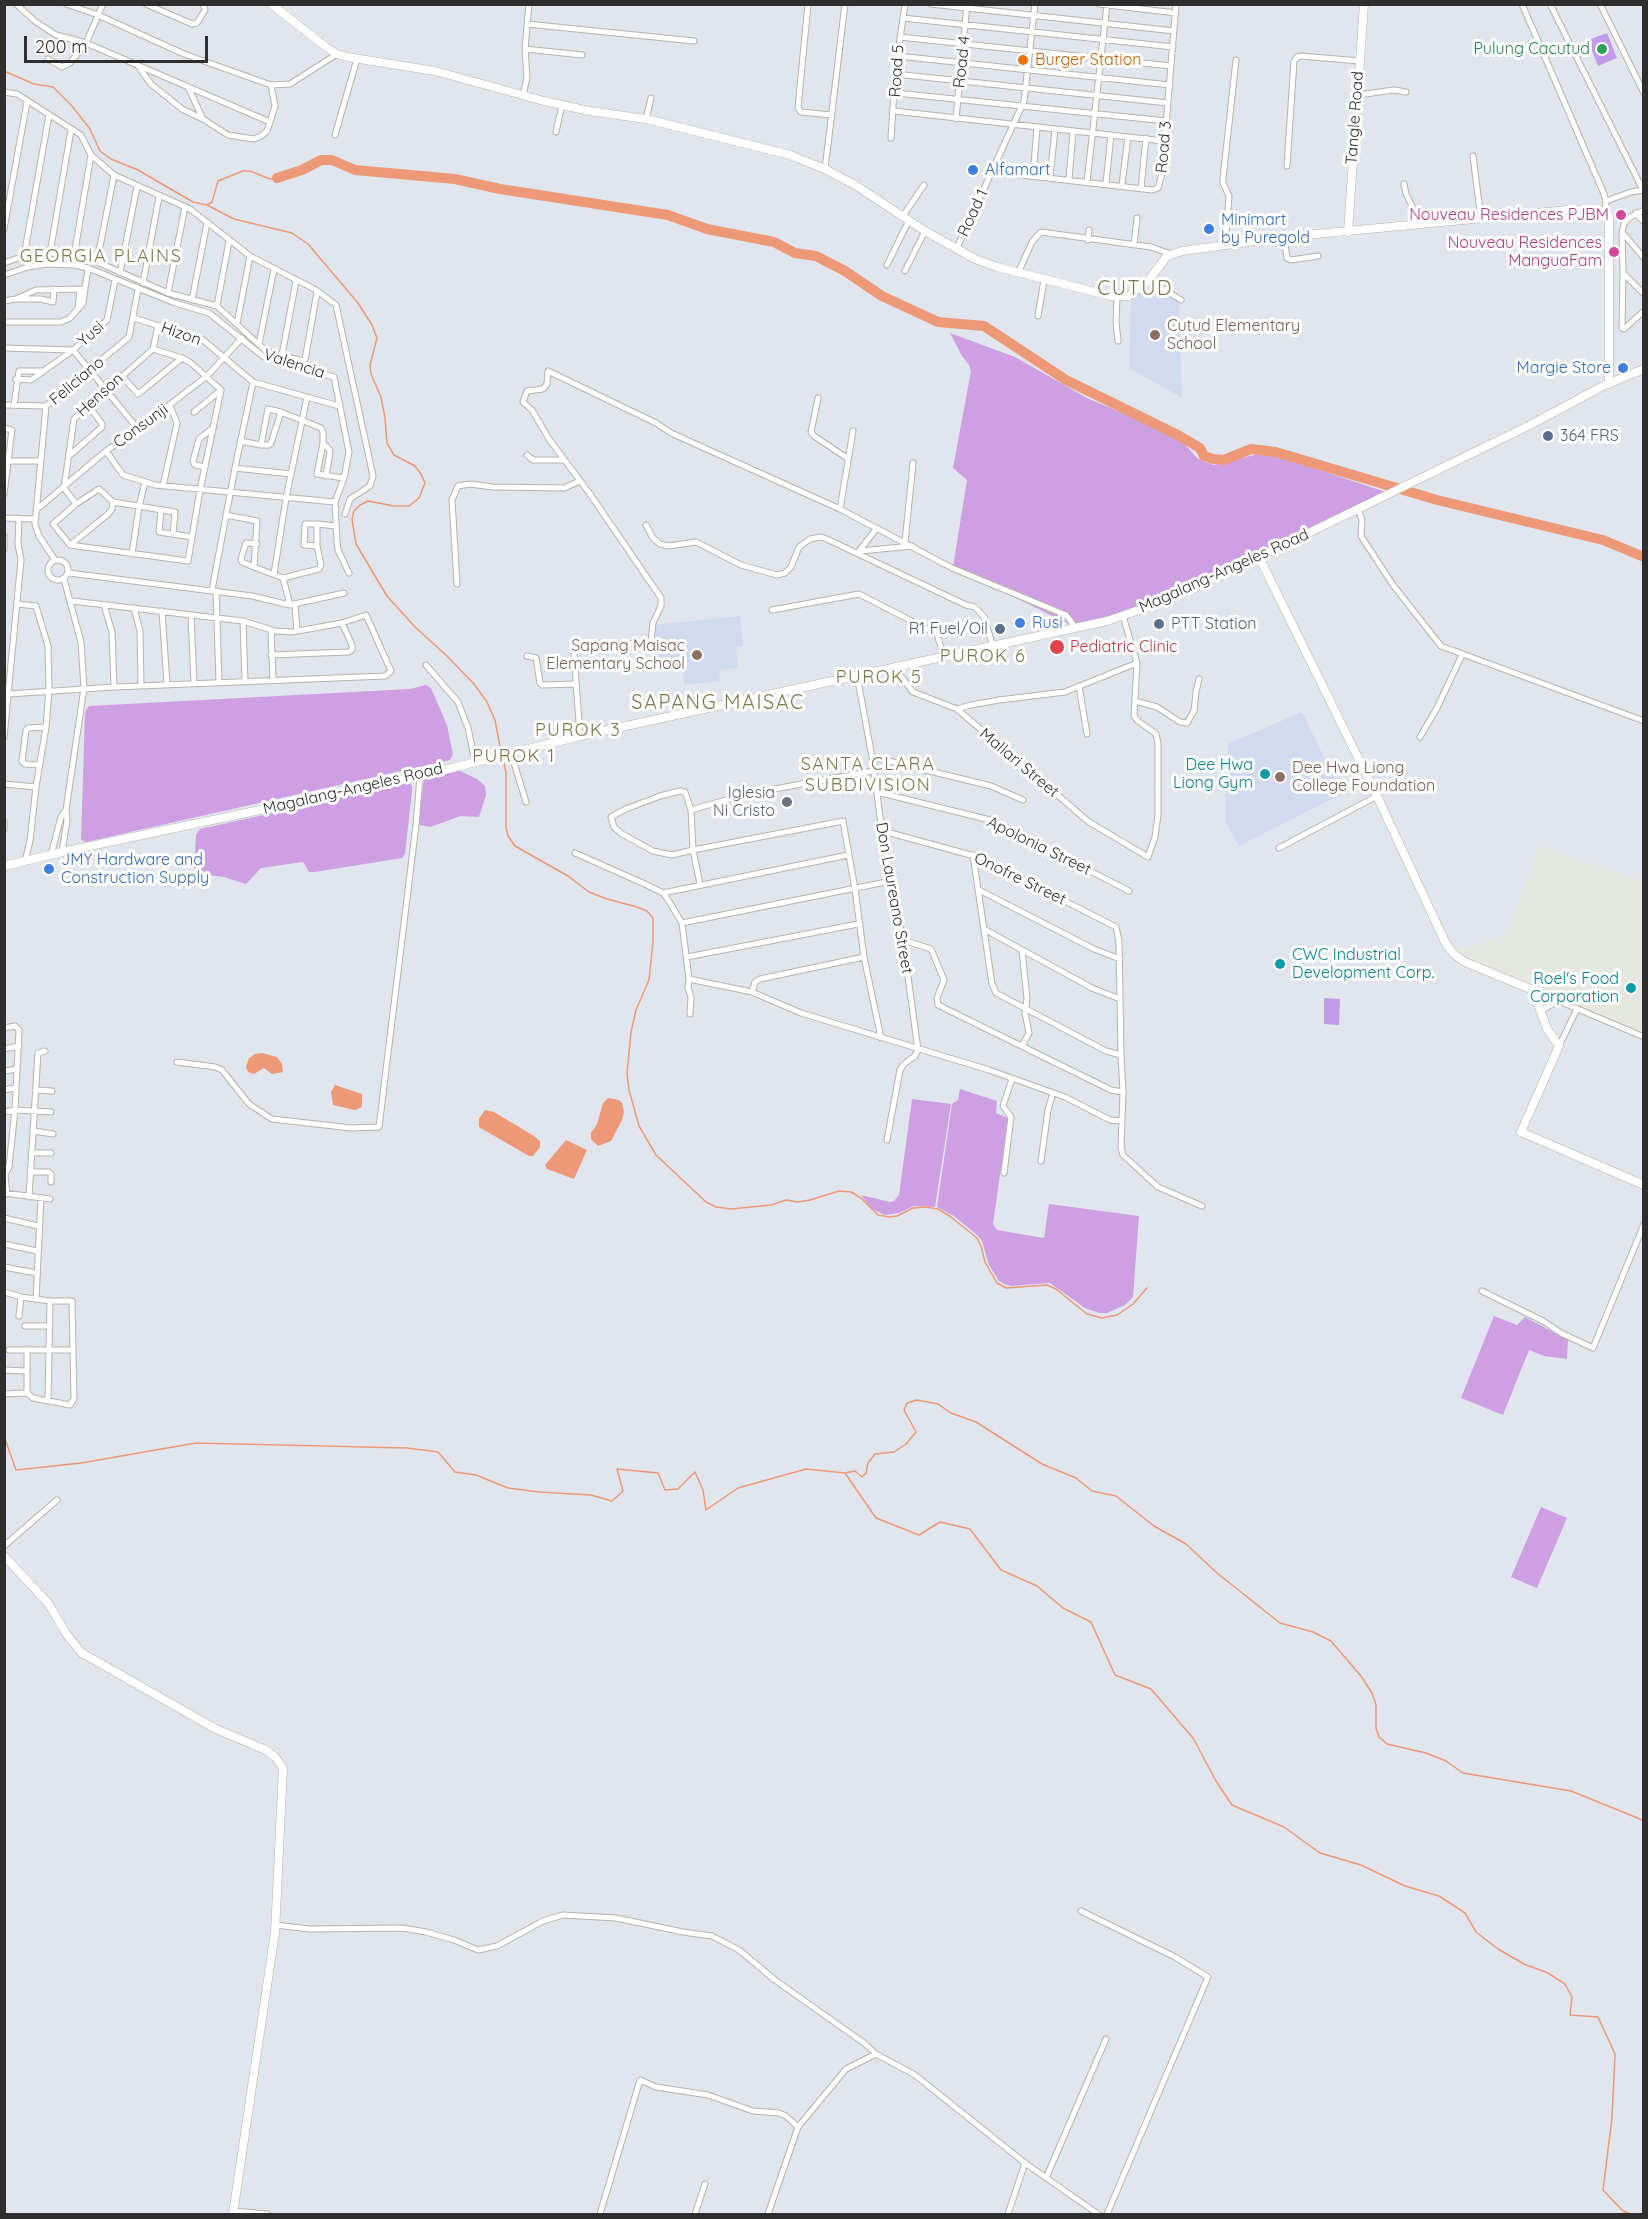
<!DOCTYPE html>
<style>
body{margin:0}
#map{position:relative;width:1648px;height:2219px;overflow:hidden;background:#e1e6ee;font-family:Quicksand,sans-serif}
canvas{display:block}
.frame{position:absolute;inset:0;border:6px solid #2e2e2e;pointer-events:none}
.scale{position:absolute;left:24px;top:36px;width:184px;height:27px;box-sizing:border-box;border:3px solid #2e2e2e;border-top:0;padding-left:8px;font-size:18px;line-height:21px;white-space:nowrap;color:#2e2e2e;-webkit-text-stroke:4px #fff;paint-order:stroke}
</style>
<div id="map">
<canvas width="1648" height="2219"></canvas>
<div class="frame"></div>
<div class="scale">200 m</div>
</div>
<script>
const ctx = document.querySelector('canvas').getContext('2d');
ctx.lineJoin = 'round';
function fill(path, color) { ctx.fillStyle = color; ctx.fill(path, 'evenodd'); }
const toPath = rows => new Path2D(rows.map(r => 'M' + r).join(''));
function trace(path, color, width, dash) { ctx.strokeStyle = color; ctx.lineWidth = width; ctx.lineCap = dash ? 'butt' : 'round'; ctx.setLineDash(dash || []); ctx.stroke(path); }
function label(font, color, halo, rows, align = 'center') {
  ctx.font = font + ' Quicksand,sans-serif'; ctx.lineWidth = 6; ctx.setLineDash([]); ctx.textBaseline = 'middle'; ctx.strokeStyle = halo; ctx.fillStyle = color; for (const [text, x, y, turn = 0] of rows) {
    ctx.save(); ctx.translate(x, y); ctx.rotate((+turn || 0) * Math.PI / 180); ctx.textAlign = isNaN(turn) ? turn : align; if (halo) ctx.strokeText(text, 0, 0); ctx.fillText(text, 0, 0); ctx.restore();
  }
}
const industrial = toPath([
 [1539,846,1643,880,1643,1034,1456,954,1455,951,1507,934]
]);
const education = toPath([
 [1150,281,1179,302,1182,398,1129,368,1131,299],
 [740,616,743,646,736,647,738,668,719,670,720,681,684,685,682,663,657,665,653,625],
 [1302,712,1342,794,1239,846,1225,821,1228,744]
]);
const green = toPath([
 [950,333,1015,357,1087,398,1172,434,1182,441,1197,458,1205,462,1214,465,1258,454,1271,454,1386,492,1232,568,1155,603,1075,627,953,567,967,480,953,468,971,371,969,365,962,356],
 [426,685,431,688,447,725,453,754,450,760,86,842,81,840,85,712,89,706,410,689],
 [458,770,477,779,485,786,486,795,479,817,461,816,430,827,420,825,418,823,424,780],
 [408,783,412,785,412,791,405,854,402,858,315,872,309,872,303,862,261,868,246,884,224,877,201,874,194,868,196,835,200,829],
 [960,1089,997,1101,996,1113,1008,1118,993,1224,997,1230,1044,1238,1049,1204,1139,1216,1133,1297,1125,1305,1107,1313,1099,1313,1085,1308,1050,1283,1011,1286,1004,1284,999,1281,989,1265,982,1241,977,1235,954,1216,937,1207,952,1104,958,1100],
 [912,1099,951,1104,935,1207,914,1206,899,1213,885,1215,872,1209,861,1195,890,1202,894,1201,899,1195],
 [1494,1316,1517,1325,1525,1317,1568,1340,1567,1359,1544,1356,1529,1350,1503,1415,1461,1398],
 [1541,1507,1567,1518,1537,1588,1511,1577]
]);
const pitch = toPath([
 [1607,33,1617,58,1598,66,1588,40],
 [1324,998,1340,999,1339,1025,1324,1024]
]);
const water = toPath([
 [262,1053,277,1057,282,1064,283,1072,272,1074,264,1068,254,1074,248,1072,246,1067,249,1058,255,1054],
 [335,1085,362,1094,362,1107,355,1110,333,1105,331,1092],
 [608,1098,619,1100,622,1103,624,1112,622,1120,611,1141,598,1146,591,1139,591,1133,597,1124,603,1103],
 [485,1110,494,1112,534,1136,540,1141,540,1147,533,1156,529,1156,479,1127,479,1119],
 [566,1140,587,1150,574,1179,547,1169,545,1165]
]);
const stream = toPath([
 [4,71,34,84,53,87,72,106,90,129,100,151,111,159,138,170,193,202,207,205,212,202,218,181,243,171,250,171,270,179,277,178],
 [207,205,234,219,292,233,308,244,358,303,372,325,377,338,370,365,371,374,381,397,385,418,387,443,394,455,415,466,421,474,425,483,419,498,409,506,394,506,368,501,360,505,354,511,352,519,356,544,387,596,415,627,447,656,474,684,487,702,495,720,501,752],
 [503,759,506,773,506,827,508,836,515,846,568,876,589,892,607,899,637,907,647,911,653,918,653,941,649,980,636,1010,631,1032,627,1073,629,1090,639,1126,656,1155,706,1202,716,1207,731,1209,771,1205,786,1200,798,1202,810,1200,839,1191,851,1192,861,1198,878,1215,889,1217,897,1216,913,1208,925,1207,938,1209,951,1217,977,1238,981,1246,985,1262,997,1283,1006,1288,1047,1285,1056,1289,1087,1314,1102,1318,1117,1315,1133,1304,1147,1288],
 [4,1436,16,1470,81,1463,196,1443,407,1448,438,1452,455,1472,476,1475,508,1488,539,1492,591,1495,612,1501,623,1491,617,1469,658,1473,665,1490,678,1489,695,1472,703,1490,706,1510,738,1488,806,1469,845,1473,876,1518,919,1535,940,1522,970,1529,1001,1570,1037,1586,1063,1608,1091,1622,1115,1675,1151,1689,1193,1738,1216,1781,1232,1805,1284,1827,1320,1853,1361,1865,1405,1886,1439,1896,1465,1913,1476,1932,1498,1949,1524,1964,1548,1973,1565,1984,1572,1997,1570,2015,1598,2017,1615,2054,1612,2118,1603,2190,1623,2211,1631,2214],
 [845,1473,855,1471,862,1477,866,1473,868,1463,875,1454,894,1452,906,1444,916,1432,904,1410,907,1403,917,1400,938,1404,951,1413,976,1422,1042,1464,1076,1478,1092,1491,1116,1496,1154,1526,1186,1544,1217,1573,1280,1623,1313,1632,1331,1641,1361,1676,1372,1693,1376,1705,1376,1728,1379,1737,1387,1744,1426,1753,1446,1761,1463,1773,1571,1791,1640,1819,1644,1822]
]);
const river = toPath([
 [277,178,302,170,321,160,332,160,355,170,455,179,500,189,668,215,707,229,774,242,795,253,816,256,845,271,882,296,938,322,984,326,1066,380,1178,435,1200,448,1204,456,1213,459,1224,460,1251,449,1276,452,1437,500,1603,540,1644,557]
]);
const street = toPath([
 [16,4,36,22,56,35,86,43,270,122],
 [66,4,98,15,184,54,271,85],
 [146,4,192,24,197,23,205,10,203,4],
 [808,4,798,108,801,112,831,115],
 [931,4,1174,31],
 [1099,4,1176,13],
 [1522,4,1604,194,1606,201,1605,213],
 [1550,4,1643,190],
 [1600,4,1644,93],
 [903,18,1173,47],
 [527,24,694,41],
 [900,37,1171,66],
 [525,49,582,55],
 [898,56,1170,85],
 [48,59,62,67,70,63,86,43,103,4],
 [138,66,151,84,172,101,182,109,203,119],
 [895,74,1168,103],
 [188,87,203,119,228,135,254,139,261,136,267,131,271,119,275,106,271,85,290,84,337,54],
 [4,92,17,94,81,135,91,155,114,175,190,209,250,256,316,290,336,305,373,476,370,486,350,499,345,514],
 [896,93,1166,121],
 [523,95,527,78,525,49,529,4],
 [1357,95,1394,90,1406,92],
 [894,111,1164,141],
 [646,119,651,98],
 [956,119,967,4],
 [556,132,562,105],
 [335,135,357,59],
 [891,138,895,74,905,4],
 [1473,156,1481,219],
 [1287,166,1294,61,1297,57,1301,56,1360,61],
 [825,169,845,4],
 [1021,175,1152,190,1158,188,1162,174,1176,4],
 [1033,176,1037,128],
 [1050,177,1055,130],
 [1069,179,1073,132],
 [1087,182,1107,4],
 [1106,183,1111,135],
 [1404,184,1406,194,1412,206,1413,226],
 [1122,185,1128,137],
 [1141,188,1146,138],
 [1606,201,1631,192,1644,190],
 [1644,210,1629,218,1624,224,1622,232,1623,273,1622,328,1624,329,1644,311],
 [1636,213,1644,222],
 [903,216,924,185],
 [4,229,27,102],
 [1622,232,1644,258],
 [1284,237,1287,258,1291,260,1318,256],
 [1088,240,1089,230],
 [1134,245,1137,218],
 [1225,246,1229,196,1223,183,1223,178,1236,60],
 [956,250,1024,101,1035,4],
 [50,253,71,130],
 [24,256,49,115],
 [74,256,91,155],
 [97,262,114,175],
 [4,263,24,256,50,253,74,256,97,262,168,293,217,306,267,352,303,361,305,360,317,292],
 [887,265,909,220],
 [905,271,925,231],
 [120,273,137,187],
 [1018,273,1032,242,1041,232,1151,247,1171,254],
 [1623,273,1644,294],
 [4,275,28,267,47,264,74,265,88,268,175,303,209,313,264,357,334,377,349,452,344,478,335,502,337,541,338,550,349,573],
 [1149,280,1181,300],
 [143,283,159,197],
 [168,293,185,207],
 [1117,297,1116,322,1118,341],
 [17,299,41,299,53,302,54,289],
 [192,300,207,223],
 [4,301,16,299,36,290,85,289],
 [217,306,229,241],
 [78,309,80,289],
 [1038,316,1044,280],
 [134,318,203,340,253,382,339,406],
 [4,322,61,322,70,318,83,303,88,268],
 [237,324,250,256],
 [259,344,274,269],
 [4,348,73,350,138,429],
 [153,349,182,358,191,363,221,390],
 [282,355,296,281],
 [122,376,138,394,182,358],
 [16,379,31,380,73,350,107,320,115,280],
 [818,398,811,432,814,436,847,458],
 [4,405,46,406],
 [14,405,19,371,42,371],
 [194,412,221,390],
 [4,428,12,430,4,494],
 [240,441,261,445,268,409,281,412,321,428,323,432,323,443,317,474,344,478],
 [323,443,329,449,330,452,326,476],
 [261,445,269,445,271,443,281,412],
 [106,451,123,475,155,485,335,502],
 [70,455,102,427,102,424,89,406],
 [527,455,533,460,564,460],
 [4,461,41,461],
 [205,467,195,465,193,461,199,439,214,427],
 [235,468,291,474],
 [163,486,177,423,170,406],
 [76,504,64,488,74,419,153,349,158,326],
 [840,509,853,431],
 [1358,509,1362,520,1361,536,1393,585,1441,646,1644,721],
 [36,510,106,451,138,429,207,376,242,338],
 [161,510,159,532,192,537],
 [226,515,257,521,254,567,283,578,319,569,321,565,317,546,317,524,336,526],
 [4,518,35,519],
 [646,525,653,538,660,544,669,546,696,542,741,565,777,575,785,573,791,567,799,547,810,539,821,537,829,540,966,605,975,607,984,617,993,647],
 [173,534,175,512,113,502,99,489,76,504,53,524,70,545,188,561,200,490,221,390],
 [4,536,4,549],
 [905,542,913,463],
 [70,545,108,514,112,509,113,502],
 [317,546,304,545,305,524,317,524],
 [859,551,877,528],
 [860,551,912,546],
 [132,554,139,507,145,482],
 '48 570a10 10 0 1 1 20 0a10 10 0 1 1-20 0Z',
 [55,560,39,536,35,524,46,406,129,337,138,290],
 [254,567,242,562,241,559,246,543,257,544],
 [69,573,252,596,290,605,344,593],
 [274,574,286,498,307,397],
 [283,578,290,605],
 [457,584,452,500,458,486,470,484,493,487,564,488,580,481],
 [212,590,235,468,253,382],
 [216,591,219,682],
 [17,604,36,606,48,646,49,690,46,727,36,787,30,841,25,861],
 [295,604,297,631],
 [104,605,112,632,114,687],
 [134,608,140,631,141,685],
 [772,610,859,594,937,634,944,657],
 [162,611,167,684],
 [191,615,194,683],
 [243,621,245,681],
 [271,630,273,680],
 [271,655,348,652,352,650,352,645,342,623],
 [527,656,536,658,540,683,542,685,575,684],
 [426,665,458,702,468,728,475,761],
 [898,667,900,675,913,692,957,709,1089,822,1148,857,1155,837,1158,815,1158,743,1156,734,1138,721,1134,716,1137,663,1123,616],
 [857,675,872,757,884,846,903,940,918,1050,915,1056,904,1064,900,1070,887,1140],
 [1079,686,1087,734],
 [9,694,114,687,385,676,391,671,366,615,342,623,292,632,275,631,243,621,72,601],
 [1135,701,1157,707,1180,722,1187,723,1194,711,1196,692,1199,679],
 [957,709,971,705,999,700,1065,692,1137,663],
 [580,736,574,653,577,645,581,643,649,644,651,641,653,623,661,606,661,598,590,494,549,439,532,410,523,402,527,391,543,389,547,384,548,371,656,423,671,433,840,509,952,568,1066,615,1076,628],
 [4,737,21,560,18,544,19,518],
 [1420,737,1437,708,1462,655],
 [511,753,526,802],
 [872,757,991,786,1023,800],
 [39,765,25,764,22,761,26,730,28,728,46,727],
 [4,784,36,787],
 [877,792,994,821,1129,891],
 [691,810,747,794,873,771],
 [4,822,4,829],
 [883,831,978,857,1116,927,1119,941,1121,1055,1123,1092,1121,1148,1123,1155,1158,1187,1202,1206],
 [1279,848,1377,796],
 [62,852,67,821,66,810,84,688,81,642,64,579],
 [575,853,647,885,663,893,667,898,682,923,689,979,688,988,691,997,690,1014],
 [51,855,61,817,66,810],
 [973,855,992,984,996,993,1106,1051,1121,1055],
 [700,884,693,850,691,810,685,792,680,791,660,796,626,809,611,817,614,827,622,834,653,851,672,855,693,850,843,821,855,889,864,957,881,1038],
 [979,890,1094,949,1120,959],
 [663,893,848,855],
 [682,923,891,881],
 [984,929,1092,988,1120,999],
 [903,940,931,949,944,980,937,998,938,1005,1111,1090,1123,1092],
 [1022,951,1027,998,1025,1013,1029,1033,1022,1046],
 [687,957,858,924],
 [689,979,752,992,801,1013,989,1070,1065,1097,1110,1120,1122,1121],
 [1533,990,1644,1037],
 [752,992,755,982,760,979,864,957],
 [1540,1011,1558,1001],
 [4,1028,15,1026,19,1030,15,1110,9,1167,6,1173],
 [1559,1046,1577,1009],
 [4,1049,19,1046],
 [177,1062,215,1067,222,1070,249,1104,272,1119,351,1128,379,1127,416,825,420,776],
 [4,1071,17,1069],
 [4,1090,14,1088],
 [36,1090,52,1091],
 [4,1112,15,1110,51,1112],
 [34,1131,53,1134],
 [31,1153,51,1153],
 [1041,1161,1048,1110,1053,1093],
 [4,1166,7,1194],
 [30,1172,49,1172,51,1174,51,1182],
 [1004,1173,1011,1117,1003,1106,1012,1079],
 [4,1193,50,1199],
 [29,1197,38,1053,45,1051],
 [4,1218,38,1226],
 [4,1244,37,1251],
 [4,1267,36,1273],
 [1482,1291,1543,1321,1561,1333,1593,1348,1644,1224],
 [4,1292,21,1297,50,1301,72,1301,74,1399,70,1405,33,1398,27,1393,4,1394],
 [36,1299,41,1199],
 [19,1316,21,1297],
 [25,1326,50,1326],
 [9,1350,73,1350],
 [4,1370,26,1371],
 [27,1393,27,1349],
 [48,1400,50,1301],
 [4,1546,57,1500],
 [1081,1911,1175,1957,1208,1977,1107,2214],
 [276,1925,309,1929,402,1928,426,1932,454,1940,478,1950,497,1946,543,1921,563,1915,616,1918,683,1932,712,1936,739,1950,775,1980,864,2043,876,2054,915,2075,1025,2163,1098,2214],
 [1046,2178,1106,2039],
 [234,2211,267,2214],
 [600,2214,640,2080,656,2087,708,2095,753,2111,779,2113,786,2116,798,2127],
 [695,2214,705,2184],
 [768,2214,798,2127,846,2069,876,2054],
 [1008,2214,1025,2163]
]);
const secondary = toPath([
 [271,4,326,47,337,54,347,57,435,71,544,101,589,111,646,119,790,155,825,169,855,185,925,231,975,259,997,267,1111,296,1129,296,1149,280,1167,256,1182,251,1284,237,1568,210,1606,211,1609,216,1609,384],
 [1348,232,1364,4],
 [1259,557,1377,796,1446,944,1455,955,1465,962,1533,990,1547,1029,1559,1046,1521,1132,1644,1185],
 [4,866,62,852,420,776,580,736,1107,621,1159,603,1210,581,1530,425,1605,385,1644,369],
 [4,1556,48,1603,67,1635,82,1653,216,1729,266,1750,275,1757,283,1768,275,1932,233,2214]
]);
const markers = [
 [1602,49,6,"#2e9e5b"],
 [1023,60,6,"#e8710a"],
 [973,170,6,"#3f7fe0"],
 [1621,215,6,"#d1479c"],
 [1209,229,6,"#3f7fe0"],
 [1614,252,6,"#d1479c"],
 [1155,335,6,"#8d6e63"],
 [1623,368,6,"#3f7fe0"],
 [1548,436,6,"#5c6f8a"],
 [1020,623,6,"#3f7fe0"],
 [1159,624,6,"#5c6f8a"],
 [1000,629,6,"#5c6f8a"],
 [1057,647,8,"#e0444e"],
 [697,655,6,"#8d6e63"],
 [1265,774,6,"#0f9aa8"],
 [1280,777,6,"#8d6e63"],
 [787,802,6,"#6b7280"],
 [49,869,6,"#3f7fe0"],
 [1280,964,6,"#0f9aa8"],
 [1631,988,6,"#0f9aa8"]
];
const leisureNames = [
 ["Pulung Cacutud",1590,49]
];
const foodNames = [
 ["Burger Station",1035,60]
];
const streetNames = [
 ["Road 4",962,62,-84],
 ["Road 5",897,71,-86],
 ["Tangle Road",1355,118,-86],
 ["Road 3",1164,147,-85],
 ["Road 1",973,213,-65],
 ["Yusi",91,334,-42],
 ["Hizon",181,334,19],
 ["Valencia",294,364,18],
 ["Feliciano",77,381,-40],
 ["Henson",100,395,-42],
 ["Consunji",141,426,-36],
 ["Magalang-Angeles Road",1224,571,-24],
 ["Mallari Street",1019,763,40],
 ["Magalang-Angeles Road",353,789,-13],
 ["Apolonia Street",1039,846,26],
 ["Onofre Street",1020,879,26],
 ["Don Laureano Street",894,898,80]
];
const shopNames = [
 ["Alfamart",985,170],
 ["Minimart",1221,220],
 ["by Puregold",1221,238],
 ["Margie Store",1611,368,"right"],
 ["Rusi",1032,623],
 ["JMY Hardware and",61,860],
 ["Construction Supply",61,878]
];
const hotelNames = [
 ["Nouveau Residences PJBM",1609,215],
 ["Nouveau Residences",1602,243],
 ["ManguaFam",1602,261]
];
const educationNames = [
 ["Cutud Elementary",1167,326],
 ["School",1167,344],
 ["Sapang Maisac",685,646,"right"],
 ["Elementary School",685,664,"right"],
 ["Dee Hwa Liong",1292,768],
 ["College Foundation",1292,786]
];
const serviceNames = [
 ["364 FRS",1560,436],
 ["PTT Station",1171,624],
 ["R1 Fuel/Oil",988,629,"right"]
];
const healthNames = [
 ["Pediatric Clinic",1070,647]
];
const cultureNames = [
 ["Dee Hwa",1253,765],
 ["Liong Gym",1253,783],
 ["CWC Industrial",1292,955,"left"],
 ["Development Corp.",1292,973,"left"],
 ["Roel's Food",1619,979],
 ["Corporation",1619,997]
];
const worshipNames = [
 ["Iglesia",775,793],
 ["Ni Cristo",775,811]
];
const neighbourhoodNames = [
 ["GEORGIA PLAINS",101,257],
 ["PUROK 6",983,657],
 ["PUROK 5",879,678],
 ["PUROK 3",578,731],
 ["PUROK 1",514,757],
 ["SANTA CLARA",868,765],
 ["SUBDIVISION",868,786]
];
const quarterNames = [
 ["CUTUD",1135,289],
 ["SAPANG MAISAC",718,703]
];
fill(industrial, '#e5e8e1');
fill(education, '#d1daef');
fill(green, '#ce9fe3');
fill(pitch, '#bf9bea');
fill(water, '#ed9977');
trace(stream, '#ed9977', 1.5);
trace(river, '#ed9977', 10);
trace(street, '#b5b4aa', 7);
trace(secondary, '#b5b4aa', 9);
trace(street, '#fff', 5);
trace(secondary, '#fff', 8);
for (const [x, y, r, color] of markers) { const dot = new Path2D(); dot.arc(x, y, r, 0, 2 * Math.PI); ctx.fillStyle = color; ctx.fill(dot); trace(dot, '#fff', 2); }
label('16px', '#27864d', '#fff', leisureNames, 'right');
label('16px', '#c56008', '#fff', foodNames, 'left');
label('16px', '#2e2e2e', '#fff', streetNames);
label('16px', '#366cbe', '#fff', shopNames, 'left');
label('16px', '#b23c85', '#fff', hotelNames, 'right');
label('16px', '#785e54', '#fff', educationNames, 'left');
label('16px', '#4e5e75', '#fff', serviceNames, 'left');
label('16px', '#be3a42', '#fff', healthNames, 'left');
label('16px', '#0d838f', '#fff', cultureNames, 'right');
label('16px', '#5b616d', '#fff', worshipNames, 'right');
ctx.letterSpacing = '1.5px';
label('18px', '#7e774e', '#fff', neighbourhoodNames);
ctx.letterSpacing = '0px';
ctx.letterSpacing = '1.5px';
label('20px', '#7e774e', '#fff', quarterNames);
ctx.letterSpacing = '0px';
</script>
